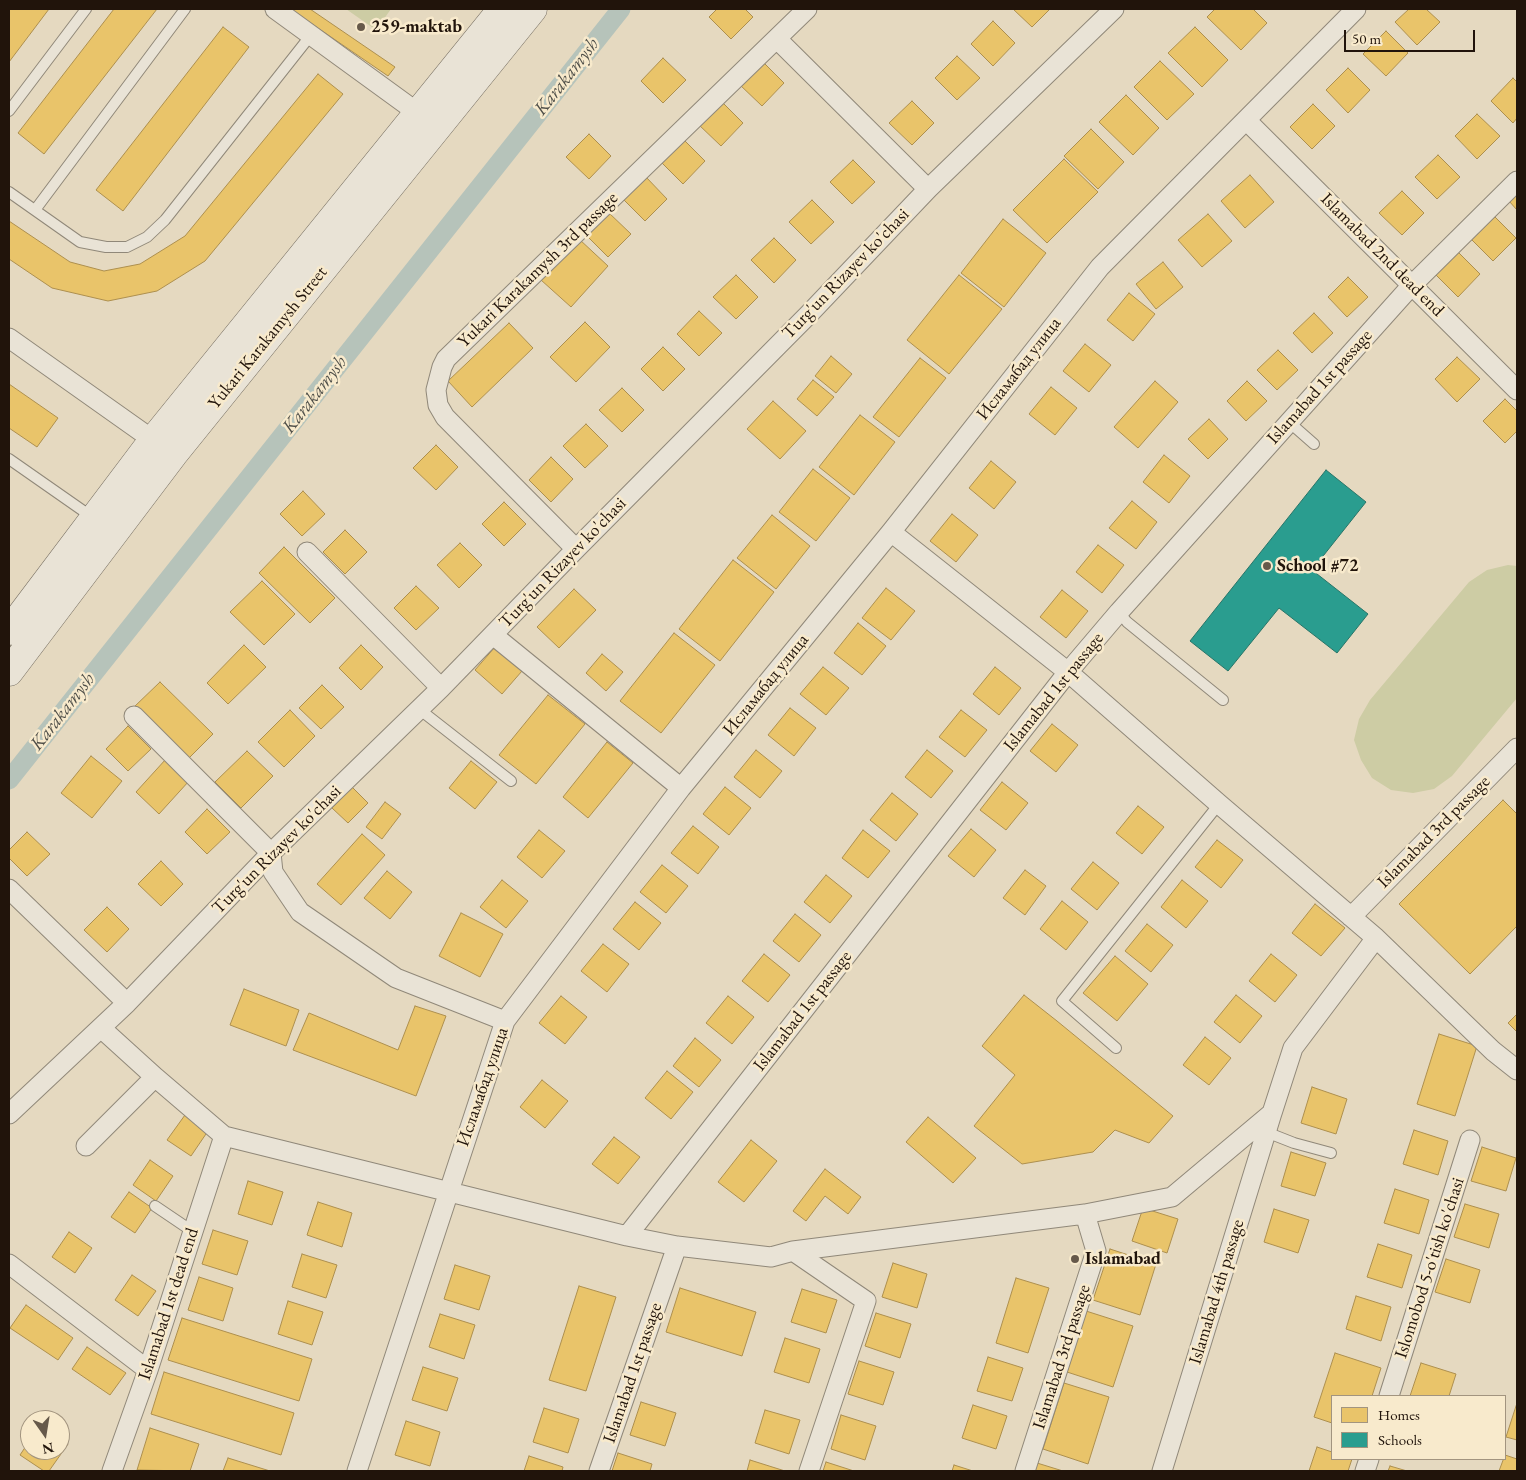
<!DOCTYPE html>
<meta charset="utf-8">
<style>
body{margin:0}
#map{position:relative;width:1526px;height:1480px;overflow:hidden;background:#e5d9c0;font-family:"EB Garamond",serif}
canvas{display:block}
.frame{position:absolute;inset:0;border:10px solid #21140b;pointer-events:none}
.legend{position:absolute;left:1331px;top:1395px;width:175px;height:65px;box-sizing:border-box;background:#f8eacc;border:1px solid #a2947f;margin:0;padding:6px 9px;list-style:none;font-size:15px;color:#21140b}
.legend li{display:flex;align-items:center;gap:10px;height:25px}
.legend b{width:25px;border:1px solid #a2947f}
.north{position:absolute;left:20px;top:1410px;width:50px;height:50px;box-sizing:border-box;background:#f8eacc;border:1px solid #a2947f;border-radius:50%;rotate:167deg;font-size:14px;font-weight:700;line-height:20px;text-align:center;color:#21140b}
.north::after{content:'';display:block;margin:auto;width:18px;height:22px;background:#66594a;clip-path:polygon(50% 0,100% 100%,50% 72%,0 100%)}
.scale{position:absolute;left:1344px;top:30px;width:131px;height:22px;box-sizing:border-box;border:2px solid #21140b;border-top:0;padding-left:6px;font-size:15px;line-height:18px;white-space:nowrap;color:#21140b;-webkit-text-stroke:4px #f8eacc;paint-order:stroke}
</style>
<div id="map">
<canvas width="1526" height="1480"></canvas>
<div class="frame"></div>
<ul class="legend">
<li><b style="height:14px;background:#e9c46a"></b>Homes</li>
<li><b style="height:14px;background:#2a9d8f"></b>Schools</li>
</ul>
<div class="north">N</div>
<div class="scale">50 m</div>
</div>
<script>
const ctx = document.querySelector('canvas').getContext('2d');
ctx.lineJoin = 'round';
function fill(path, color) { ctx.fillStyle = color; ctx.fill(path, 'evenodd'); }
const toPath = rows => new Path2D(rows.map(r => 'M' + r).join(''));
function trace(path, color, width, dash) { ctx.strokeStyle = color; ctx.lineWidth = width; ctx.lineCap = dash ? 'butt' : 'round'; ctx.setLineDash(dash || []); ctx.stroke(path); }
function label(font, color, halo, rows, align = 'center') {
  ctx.font = font + ' "EB Garamond",serif'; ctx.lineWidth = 5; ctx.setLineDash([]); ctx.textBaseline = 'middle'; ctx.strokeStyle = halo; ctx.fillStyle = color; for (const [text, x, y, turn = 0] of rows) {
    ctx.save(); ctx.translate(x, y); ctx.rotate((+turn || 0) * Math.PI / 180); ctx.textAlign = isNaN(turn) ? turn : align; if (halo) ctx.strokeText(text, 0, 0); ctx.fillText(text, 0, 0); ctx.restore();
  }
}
const green = toPath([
 [346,9,391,9,376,30],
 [1508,565,1517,566,1517,698,1452,776,1434,789,1413,793,1391,790,1372,778,1361,760,1354,740,1359,719,1370,700,1469,582,1487,570]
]);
const homes = toPath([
 [9,9,49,9,9,62,9,9],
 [114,9,157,9,44,154,18,133,114,9],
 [290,9,310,9,395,67,388,76,290,9],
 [717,9,745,9,753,17,731,39,709,17,717,9],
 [1013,9,1050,9,1032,27,1013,9],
 [1215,9,1253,9,1267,23,1241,50,1207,17,1215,9],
 [1409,9,1426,9,1440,22,1417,45,1395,22,1409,9],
 [993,21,1015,43,993,66,971,44,993,21],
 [223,27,249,47,123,211,96,190,223,27],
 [1195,27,1228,60,1202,87,1168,53,1195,27],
 [1386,31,1408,53,1386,76,1363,54,1386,31],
 [957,56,980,78,957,100,935,78,957,56],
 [663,58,686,80,663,103,641,81,663,58],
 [762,61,784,83,762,106,739,84,762,61],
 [1160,61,1194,94,1167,120,1134,87,1160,61],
 [1348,68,1370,90,1348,113,1326,90,1348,68],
 [318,74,343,94,205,261,157,291,108,301,52,288,9,259,9,221,70,262,104,271,140,264,185,236,318,74],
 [1513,78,1517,82,1517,118,1513,123,1491,101,1513,78],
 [1126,95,1159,128,1133,155,1099,122,1126,95],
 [721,101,743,123,721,146,698,124,721,101],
 [912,101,934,123,912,145,889,123,912,101],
 [1313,104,1335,126,1312,149,1290,127,1313,104],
 [1477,114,1500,136,1477,159,1455,136,1477,114],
 [1091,129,1124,162,1098,189,1064,156,1091,129],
 [589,134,611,156,589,179,566,157,589,134],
 [683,139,705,161,683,184,661,162,683,139],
 [1438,155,1460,177,1437,199,1415,177,1438,155],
 [1064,159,1098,192,1047,243,1013,210,1064,159],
 [853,160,875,182,852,204,830,182,853,160],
 [1250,175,1274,202,1245,228,1221,201,1250,175],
 [645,176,667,199,645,221,623,199,645,176],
 [1402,191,1424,213,1402,235,1379,213,1402,191],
 [1517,193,1517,210,1509,201,1517,193],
 [812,200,834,222,811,244,789,222,812,200],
 [608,212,631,234,608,257,586,235,608,212],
 [1208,214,1232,241,1202,267,1178,240,1208,214],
 [1494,216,1516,238,1493,261,1471,239,1494,216],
 [1003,219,1046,253,1004,307,961,273,1003,219],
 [774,238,796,260,774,283,751,260,774,238],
 [579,239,608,266,571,307,541,280,579,239],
 [1458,252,1480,274,1458,297,1435,274,1458,252],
 [1163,262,1183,287,1156,309,1136,284,1163,262],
 [736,275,758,297,736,319,713,297,736,275],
 [959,275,1002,309,949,374,907,340,959,275],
 [1348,277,1368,297,1347,317,1328,297,1348,277],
 [1129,293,1155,314,1133,341,1107,320,1129,293],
 [699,311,722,333,699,356,677,334,699,311],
 [1314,313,1333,333,1312,353,1293,333,1314,313],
 [585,322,610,347,576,382,550,357,585,322],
 [509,323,533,348,472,407,448,381,509,323],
 [1085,344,1111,365,1089,392,1063,371,1085,344],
 [663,347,685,369,663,391,641,369,663,347],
 [1278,350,1298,370,1277,390,1257,370,1278,350],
 [831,356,852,374,836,393,815,376,831,356],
 [1457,357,1480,379,1457,402,1435,379,1457,357],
 [920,358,946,378,899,437,873,417,920,358],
 [813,380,834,397,817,416,797,399,813,380],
 [1155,381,1178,402,1138,448,1114,427,1155,381],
 [1247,381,1267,401,1246,421,1227,401,1247,381],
 [9,384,58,418,37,447,9,428,9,384],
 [1051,387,1077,408,1055,435,1029,414,1051,387],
 [622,388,644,410,622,432,599,410,622,388],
 [1505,399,1517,411,1517,431,1505,443,1483,421,1505,399],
 [773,401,806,431,780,459,747,429,773,401],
 [860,415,895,442,854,495,819,467,860,415],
 [1209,419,1228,439,1208,459,1188,439,1209,419],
 [586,424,608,446,585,468,563,446,586,424],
 [436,445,458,467,436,490,413,468,436,445],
 [1164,455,1190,476,1169,503,1143,482,1164,455],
 [551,457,573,479,551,502,529,480,551,457],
 [991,461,1016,482,994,509,969,488,991,461],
 [813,469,850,498,816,541,779,512,813,469],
 [303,491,325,514,302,536,280,514,303,491],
 [1132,501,1157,522,1136,549,1109,528,1132,501],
 [504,502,526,524,504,546,482,524,504,502],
 [952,514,978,535,956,562,930,541,952,514],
 [772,515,810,546,776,589,737,558,772,515],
 [345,530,367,552,345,574,323,552,345,530],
 [460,543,482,565,459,588,437,565,460,543],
 [1098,545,1124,565,1102,593,1076,572,1098,545],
 [284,547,335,598,310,623,259,573,284,547],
 [733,560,774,592,720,661,679,629,733,560],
 [262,581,295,614,264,645,230,612,262,581],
 [416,586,439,608,416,630,394,608,416,586],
 [886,588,915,611,891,640,862,618,886,588],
 [574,589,596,610,559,648,537,627,574,589],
 [1062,590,1088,611,1066,638,1040,617,1062,590],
 [858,623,886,646,862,675,834,653,858,623],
 [674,633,715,665,661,733,620,701,674,633],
 [244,645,266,667,228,704,207,683,244,645],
 [361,645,383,667,361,690,339,668,361,645],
 [495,647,522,671,502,694,475,670,495,647],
 [602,654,623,672,606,691,586,673,602,654],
 [823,667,849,688,826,715,800,694,823,667],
 [995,667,1021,688,999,715,973,694,995,667],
 [160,682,213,734,187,760,134,707,160,682],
 [322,685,344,707,321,729,299,708,322,685],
 [548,695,585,724,536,784,499,755,548,695],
 [790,708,816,728,794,756,768,735,790,708],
 [290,710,315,736,284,767,258,742,290,710],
 [961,710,987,730,965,757,939,737,961,710],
 [1052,724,1078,745,1056,772,1030,751,1052,724],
 [128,726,151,749,128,771,106,749,128,726],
 [607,742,633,763,588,818,563,797,607,742],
 [756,750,782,771,760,798,734,777,756,750],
 [927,750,953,771,931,798,905,777,927,750],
 [247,751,273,776,241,808,215,782,247,751],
 [91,756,122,781,92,818,61,793,91,756],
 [166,759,189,781,159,814,136,792,166,759],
 [471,761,497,782,475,809,449,788,471,761],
 [1002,782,1028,803,1006,830,980,810,1002,782],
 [352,787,368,803,348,823,332,808,352,787],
 [725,787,751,808,729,835,703,814,725,787],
 [892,793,918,814,896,841,870,820,892,793],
 [1503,800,1517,814,1517,926,1470,974,1399,904,1503,800],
 [385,802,401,814,382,839,366,827,385,802],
 [1138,806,1164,827,1142,854,1116,833,1138,806],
 [207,809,230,832,207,854,185,832,207,809],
 [693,826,719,847,698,874,671,853,693,826],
 [971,829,996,850,974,877,948,856,971,829],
 [539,830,565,851,542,878,517,857,539,830],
 [863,830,890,851,868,878,842,858,863,830],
 [27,832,50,854,27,876,9,858,9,850,27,832],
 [362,834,385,855,341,905,317,884,362,834],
 [1217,840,1243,860,1221,888,1195,867,1217,840],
 [161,861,183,884,161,906,138,884,161,861],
 [1093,862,1119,883,1097,910,1071,889,1093,862],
 [662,865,688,886,666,913,640,892,662,865],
 [1025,870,1046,886,1025,915,1003,898,1025,870],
 [387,871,412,892,390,919,364,898,387,871],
 [826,875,852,896,830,923,804,902,826,875],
 [502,880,528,901,506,928,480,907,502,880],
 [1182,880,1208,901,1186,928,1161,907,1182,880],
 [1062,901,1088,922,1066,950,1040,929,1062,901],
 [635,902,661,923,639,950,613,929,635,902],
 [1315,904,1345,928,1321,956,1292,933,1315,904],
 [107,907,129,929,107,952,84,930,107,907],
 [461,913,503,934,480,977,439,956,461,913],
 [795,914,821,935,799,962,773,941,795,914],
 [1147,924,1173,945,1151,972,1125,951,1147,924],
 [603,944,629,964,607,992,581,971,603,944],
 [764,954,790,975,768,1002,742,981,764,954],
 [1271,954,1297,975,1275,1002,1249,981,1271,954],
 [1115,956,1148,984,1117,1021,1083,993,1115,956],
 [244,989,299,1010,286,1046,230,1025,244,989],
 [1024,995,1057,1021,1173,1116,1149,1143,1115,1130,1093,1152,1022,1164,974,1126,1015,1075,982,1046,1024,995],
 [1236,995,1262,1016,1240,1043,1214,1022,1236,995],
 [561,996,587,1017,565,1044,539,1023,561,996],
 [728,996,754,1017,732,1044,706,1023,728,996],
 [415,1006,446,1016,416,1096,293,1050,309,1013,398,1050,415,1006],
 [1517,1014,1517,1032,1508,1023,1517,1014],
 [1439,1034,1477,1046,1455,1116,1417,1104,1439,1034],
 [1205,1037,1231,1058,1209,1085,1183,1065,1205,1037],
 [695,1038,721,1060,699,1087,673,1066,695,1038],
 [667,1071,693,1092,671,1119,645,1098,667,1071],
 [542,1080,568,1101,545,1128,520,1107,542,1080],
 [1312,1087,1347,1099,1336,1134,1301,1123,1312,1087],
 [185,1115,208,1131,191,1156,167,1140,185,1115],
 [928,1117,976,1158,953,1183,906,1142,928,1117],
 [1414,1130,1448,1141,1438,1175,1403,1164,1414,1130],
 [614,1137,640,1157,618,1184,592,1164,614,1137],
 [751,1140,777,1161,744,1202,718,1182,751,1140],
 [1482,1147,1516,1158,1506,1191,1471,1181,1482,1147],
 [1291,1152,1326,1163,1315,1196,1281,1186,1291,1152],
 [150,1160,173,1176,156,1201,133,1185,150,1160],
 [825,1169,861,1197,848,1214,825,1196,806,1221,793,1211,825,1169],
 [248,1181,283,1192,272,1225,238,1214,248,1181],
 [1395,1189,1429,1200,1419,1234,1384,1223,1395,1189],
 [129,1192,152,1208,135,1233,111,1217,129,1192],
 [318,1202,352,1213,342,1247,307,1235,318,1202],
 [1465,1204,1499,1214,1489,1248,1454,1237,1465,1204],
 [1143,1208,1178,1219,1167,1253,1132,1241,1143,1208],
 [1274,1209,1309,1220,1298,1253,1264,1242,1274,1209],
 [213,1230,248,1241,237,1275,202,1264,213,1230],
 [69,1232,92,1248,75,1273,52,1257,69,1232],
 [1378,1244,1412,1255,1402,1288,1367,1277,1378,1244],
 [1110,1249,1156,1264,1140,1315,1093,1300,1110,1249],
 [302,1254,337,1265,326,1298,292,1287,302,1254],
 [1446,1259,1480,1270,1470,1303,1435,1292,1446,1259],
 [893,1263,927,1274,917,1308,882,1297,893,1263],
 [455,1265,490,1276,479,1310,444,1299,455,1265],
 [132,1275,156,1291,138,1316,115,1300,132,1275],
 [199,1277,233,1288,223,1321,188,1310,199,1277],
 [1016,1278,1049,1288,1028,1353,996,1343,1016,1278],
 [579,1286,616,1297,586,1391,549,1380,579,1286],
 [680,1288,756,1312,742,1356,666,1332,680,1288],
 [802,1289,837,1300,826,1333,791,1322,802,1289],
 [1356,1296,1391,1307,1381,1341,1346,1329,1356,1296],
 [288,1301,323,1312,312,1345,278,1334,288,1301],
 [26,1305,73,1338,58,1360,10,1328,26,1305],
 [1086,1311,1133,1326,1113,1387,1067,1372,1086,1311],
 [876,1313,911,1324,900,1358,865,1346,876,1313],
 [440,1314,475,1325,464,1359,429,1347,440,1314],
 [182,1318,312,1359,299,1401,168,1360,182,1318],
 [785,1338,820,1349,809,1383,774,1372,785,1338],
 [87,1347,126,1373,110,1395,72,1369,87,1347],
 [1335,1353,1381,1368,1372,1396,1332,1396,1332,1423,1314,1417,1335,1353],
 [988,1357,1023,1368,1012,1401,977,1391,988,1357],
 [859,1361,894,1372,883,1405,848,1394,859,1361],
 [1421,1363,1456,1374,1449,1396,1410,1396,1421,1363],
 [423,1367,458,1378,447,1411,412,1400,423,1367],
 [164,1372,294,1413,281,1455,151,1414,164,1372],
 [1064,1383,1109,1397,1088,1464,1043,1449,1064,1383],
 [641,1402,676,1413,665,1446,630,1435,641,1402],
 [1517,1403,1517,1440,1506,1437,1517,1403],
 [973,1405,1007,1416,996,1449,962,1438,973,1405],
 [544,1408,579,1419,568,1453,533,1442,544,1408],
 [765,1410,800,1420,789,1454,755,1443,765,1410],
 [841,1415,876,1426,865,1460,831,1449,841,1415],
 [406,1421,440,1432,430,1466,395,1455,406,1421],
 [150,1428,199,1444,190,1471,137,1470,150,1428],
 [60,1439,68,1444,49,1471,44,1471,20,1455,30,1440,30,1450,60,1450,60,1439],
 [1317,1447,1332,1452,1332,1459,1352,1459,1348,1471,1309,1471,1317,1447],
 [618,1453,652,1464,650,1471,612,1471,618,1453],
 [1505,1455,1517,1459,1517,1471,1499,1471,1505,1455],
 [529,1456,563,1467,562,1471,524,1471,529,1456],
 [228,1458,270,1471,223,1471,228,1458],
 [750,1460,785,1471,747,1471,750,1460],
 [826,1462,854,1471,823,1471,826,1462],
 [1037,1463,1063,1471,1034,1471,1037,1463],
 [954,1465,973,1471,952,1471,954,1465],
 [1390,1466,1407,1471,1388,1471,1390,1466]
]);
const schools = toPath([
 [1326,470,1366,502,1312,570,1368,614,1337,653,1279,608,1228,671,1190,641,1326,470]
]);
const canal = toPath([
 [9,780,621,9]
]);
const service = toPath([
 [9,111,86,9],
 [9,192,80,242,106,247,127,247,147,237,165,220,311,35],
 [35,210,185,9],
 [1289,422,1314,444],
 [9,459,92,517],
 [1119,612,1127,622,1223,700],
 [419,709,511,781],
 [1116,1048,1062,1001,1219,804],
 [1266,1132,1294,1143,1331,1153],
 [155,1206,192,1231]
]);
const minor = toPath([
 [275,9,418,113],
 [777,39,928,189],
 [1246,120,1517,390],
 [9,338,153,440],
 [891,532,1068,672,1219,804,1376,938,1493,1051,1517,1070],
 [576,549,445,417,438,405,436,390,442,367,446,359,807,9],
 [307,552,441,688],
 [493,635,681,788],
 [134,716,271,853,273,872,300,912,396,978,505,1021],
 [9,889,127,1003],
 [1351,917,1517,748],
 [155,1077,224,1136,627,1236,677,1246,771,1257,793,1251,1085,1214,1172,1197,1272,1113,1293,1048,1376,938],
 [9,1114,127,1003,271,853,441,688,576,549,809,314,928,189,1114,9],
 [86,1146,155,1077,101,1028],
 [627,1236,1068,672,1119,612,1412,285,1517,181],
 [793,1251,866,1301,809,1471],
 [9,1264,148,1370],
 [1389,1396,1470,1140],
 [112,1471,148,1370,224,1136],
 [357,1471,505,1021,681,788,891,532,1100,267,1356,9],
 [599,1471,677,1246],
 [1025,1471,1096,1251,1085,1214],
 [1162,1471,1272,1113],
 [1365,1471,1369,1459]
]);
const secondary = toPath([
 [9,631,153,440,502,9],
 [9,672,173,455,533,9]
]);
const markers = [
 [361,27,5,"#66594a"],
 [1267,566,5,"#66594a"],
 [1075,1259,5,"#66594a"]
];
const poiNames = [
 ["259-maktab",371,27],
 ["School #72",1277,566],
 ["Islamabad",1085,1259]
];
const streetNames = [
 ["Islamabad 2nd dead end",1382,255,45],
 ["Yukari Karakamysh 3rd passage",538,270,-44],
 ["Turg'un Rizayev ko'chasi",846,274,-46],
 ["Yukari Karakamysh Street",268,338,-51],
 ["Исламабад улица",1019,369,-52],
 ["Islamabad 1st passage",1320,387,-48],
 ["Turg'un Rizayev ko'chasi",563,563,-46],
 ["Исламабад улица",766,685,-51],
 ["Islamabad 1st passage",1054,692,-51],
 ["Islamabad 3rd passage",1434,832,-45],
 ["Turg'un Rizayev ko'chasi",277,850,-45],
 ["Islamabad 1st passage",803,1011,-52],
 ["Исламабад улица",483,1087,-71],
 ["Islomobod 5-o'tish ko'chasi",1430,1268,-72],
 ["Islamabad 4th passage",1217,1292,-73],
 ["Islamabad 1st dead end",169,1304,-72],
 ["Islamabad 3rd passage",1062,1357,-72],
 ["Islamabad 1st passage",633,1373,-71]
];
const waterNames = [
 ["Karakamysh",567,77,-52],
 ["Karakamysh",315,395,-52],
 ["Karakamysh",63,712,-52]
];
fill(green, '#cdcca4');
fill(homes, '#e9c46a');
trace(homes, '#ad8f4e', 1);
fill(schools, '#2a9d8f');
trace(schools, '#277467', 1);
trace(canal, '#b6c3ba', 19);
trace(service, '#908879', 12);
trace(minor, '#908879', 21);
trace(secondary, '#756d60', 29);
trace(service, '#e9e3d6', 10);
trace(minor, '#e9e3d6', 19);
trace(secondary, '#e9e3d6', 28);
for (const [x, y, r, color] of markers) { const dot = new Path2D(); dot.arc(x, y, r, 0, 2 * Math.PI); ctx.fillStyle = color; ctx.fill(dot); trace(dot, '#f8eacc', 2); }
label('bold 18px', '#21140b', '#f8eacc', poiNames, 'left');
label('18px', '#21140b', '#f8eacc', streetNames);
label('italic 19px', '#4e4e48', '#f8eacc', waterNames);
</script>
